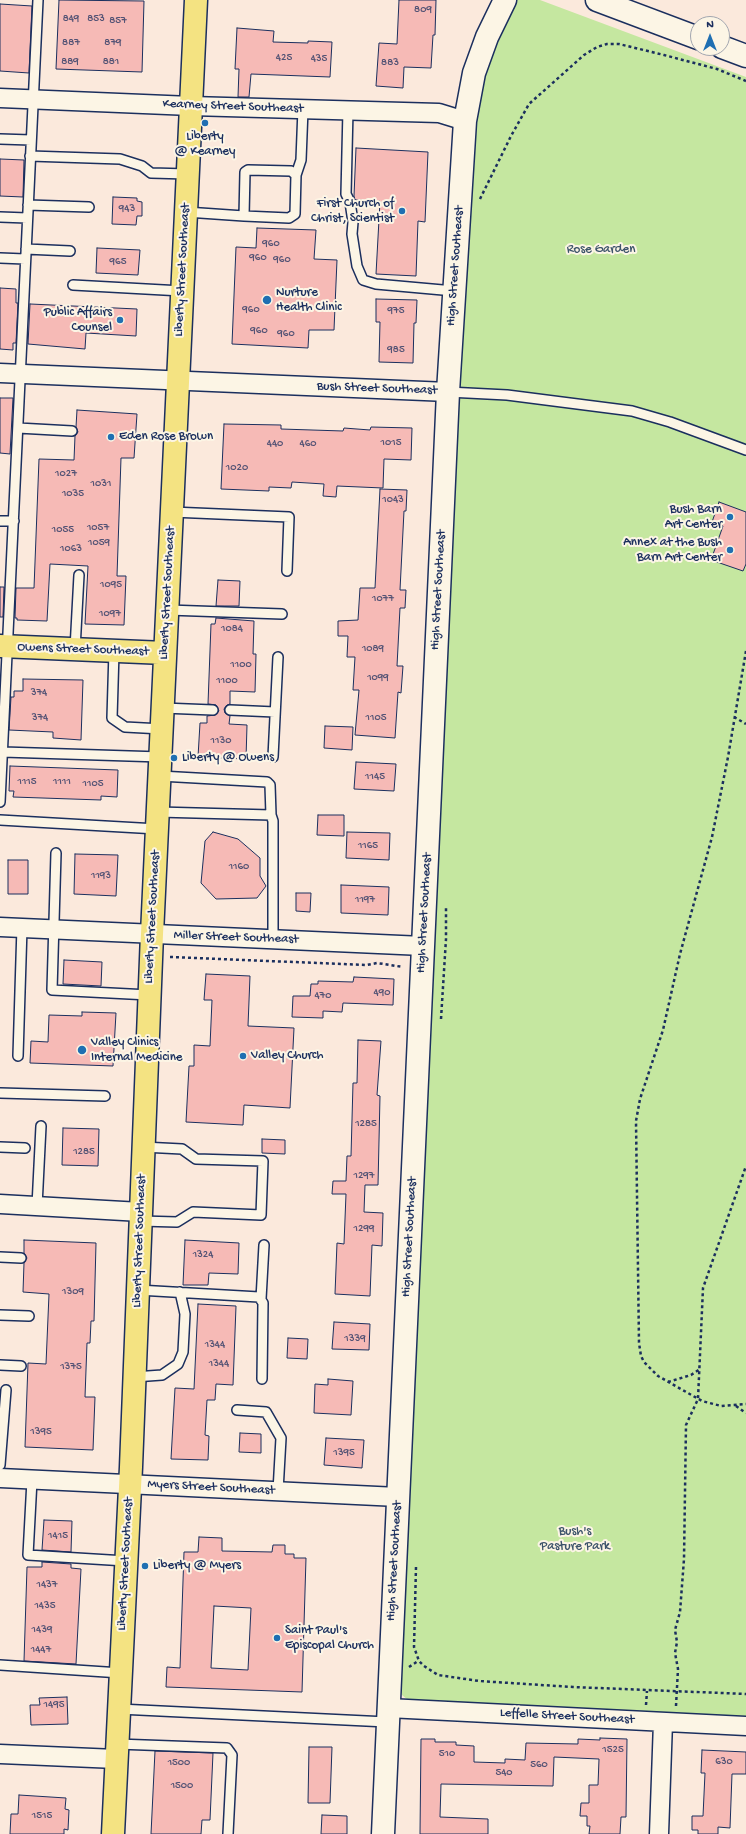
<!DOCTYPE html>
<style>
body{margin:0}
#map{position:relative;width:746px;height:1834px;overflow:hidden;background:#fbe9dc;font-family:"Gochi Hand",sans-serif}
canvas{display:block}
.north{position:absolute;left:690px;top:16px;width:40px;height:40px;box-sizing:border-box;background:#fcf5e5;border:1px solid #a2a6af;border-radius:50%;rotate:0deg;font-size:11px;font-weight:700;line-height:16px;text-align:center;color:#1b2f5e}
.north::after{content:'';display:block;margin:auto;width:14px;height:18px;background:#1f6fb2;clip-path:polygon(50% 0,100% 100%,50% 72%,0 100%)}
</style>
<div id="map">
<canvas width="746" height="1834"></canvas>
<div class="north">N</div>
</div>
<script>
const ctx = document.querySelector('canvas').getContext('2d');
ctx.lineJoin = 'round';
function fill(path, color) { ctx.fillStyle = color; ctx.fill(path, 'evenodd'); }
const toPath = rows => new Path2D(rows.map(r => 'M' + r).join(''));
function trace(path, color, width, dash) { ctx.strokeStyle = color; ctx.lineWidth = width; ctx.lineCap = dash ? 'butt' : 'round'; ctx.setLineDash(dash || []); ctx.stroke(path); }
function label(font, color, halo, rows, align = 'center') {
  ctx.font = font + ' "Gochi Hand",sans-serif'; ctx.lineWidth = 4; ctx.setLineDash([]); ctx.textBaseline = 'middle'; ctx.strokeStyle = halo; ctx.fillStyle = color; for (const [text, x, y, turn = 0] of rows) {
    ctx.save(); ctx.translate(x, y); ctx.rotate((+turn || 0) * Math.PI / 180); ctx.textAlign = isNaN(turn) ? turn : align; if (halo) ctx.strokeText(text, 0, 0); ctx.fillText(text, 0, 0); ctx.restore();
  }
}
const green = toPath([
 [517,0,540,0,746,77,746,1718,409,1701,402,1695,399,1686,459,361,474,121,480,87,501,31]
]);
const building = toPath([
 [59,0,144,1,142,72,56,69,59,0],
 [399,0,436,0,435,35,433,35,431,68,404,67,403,88,376,86,379,43,397,44,399,0],
 [0,4,32,6,29,73,0,71,0,4],
 [237,28,274,31,273,42,308,43,308,41,332,42,330,77,251,74,249,97,238,97,239,69,235,69,237,28],
 [356,148,428,152,425,222,418,221,416,276,376,274,380,201,355,200,354,196,356,148],
 [0,159,24,160,23,197,0,196,0,159],
 [113,197,137,198,137,201,142,202,142,216,137,216,136,225,112,224,113,197],
 [257,228,316,230,314,259,337,260,334,330,309,330,308,348,232,344,236,247,256,248,257,228],
 [97,248,140,250,138,275,96,273,97,248],
 [0,288,16,289,16,303,18,303,16,343,13,343,13,350,0,349,0,288],
 [376,299,417,300,416,323,414,323,413,363,379,362,380,322,376,322,376,299],
 [30,304,137,309,136,336,86,333,85,349,28,344,30,304],
 [0,398,13,398,10,454,0,453,0,398],
 [77,410,137,414,134,458,121,458,117,576,126,576,124,625,85,624,88,566,50,564,47,621,17,620,17,618,15,618,16,588,34,588,39,459,74,460,75,436,78,432,76,427,77,410],
 [224,424,281,425,281,429,343,431,344,428,370,430,371,427,412,428,411,460,384,459,383,488,337,486,336,497,323,496,324,484,292,482,291,488,269,487,269,491,221,489,224,424],
 [380,489,407,490,406,511,404,511,400,590,406,590,405,608,400,608,397,666,403,666,401,693,398,692,395,738,355,735,359,690,353,690,355,657,347,657,348,636,338,636,338,621,358,620,360,588,375,588,380,489],
 [719,502,746,512,746,564,743,571,711,560,723,526,712,522,719,502],
 [218,580,240,581,239,606,216,606,218,580],
 [0,587,4,587,3,617,0,617,0,587],
 [216,618,254,621,253,654,256,654,255,692,230,691,230,704,227,705,224,709,225,713,230,716,229,724,247,725,246,759,198,757,200,723,207,723,207,716,215,715,219,711,216,705,208,704,211,624,215,624,216,618],
 [23,679,83,680,81,740,53,738,53,732,9,730,11,697,14,697,14,691,23,691,23,679],
 [325,726,353,727,352,750,324,748,325,726],
 [356,762,396,764,394,791,354,789,356,762],
 [10,766,118,770,117,797,101,796,101,800,13,797,14,791,9,791,10,766],
 [318,815,344,815,344,836,317,835,318,815],
 [213,832,238,839,260,858,260,876,266,886,257,898,216,899,201,883,205,841,213,832],
 [347,832,390,833,389,860,346,858,347,832],
 [75,854,118,855,116,896,74,894,75,854],
 [8,860,28,860,28,894,8,894,8,860],
 [341,885,389,887,388,915,341,913,341,885],
 [296,893,311,893,310,912,296,911,296,893],
 [64,960,102,962,101,986,63,984,64,960],
 [206,974,250,976,248,1026,294,1028,290,1108,244,1105,243,1125,186,1122,189,1066,194,1066,194,1045,210,1046,212,1000,204,1000,206,974],
 [354,977,394,979,393,1005,343,1003,342,1012,323,1011,323,1018,292,1017,293,996,310,996,311,984,318,984,318,981,353,982,354,977],
 [82,1012,116,1013,113,1066,30,1063,31,1041,48,1042,49,1015,82,1016,82,1012],
 [358,1040,381,1041,377,1095,380,1096,378,1185,365,1185,364,1212,383,1213,382,1246,372,1245,370,1296,335,1294,337,1243,344,1244,346,1194,332,1194,333,1181,346,1181,347,1156,351,1156,353,1083,357,1083,358,1040],
 [63,1128,99,1129,98,1166,62,1165,63,1128],
 [262,1139,285,1140,285,1154,262,1153,262,1139],
 [24,1240,96,1243,94,1321,91,1321,90,1343,87,1343,85,1397,95,1397,93,1450,25,1447,28,1363,46,1364,49,1294,23,1292,24,1263,27,1258,24,1253,24,1240],
 [185,1240,239,1243,238,1274,209,1273,208,1285,183,1285,185,1240],
 [198,1304,236,1306,233,1385,216,1384,215,1400,207,1400,205,1435,209,1436,208,1460,171,1459,175,1388,194,1389,198,1304],
 [334,1322,370,1324,369,1350,332,1349,334,1322],
 [288,1338,308,1339,307,1359,287,1358,288,1338],
 [328,1379,353,1381,351,1415,314,1413,315,1384,328,1385,328,1379],
 [240,1433,261,1434,261,1453,239,1452,240,1433],
 [326,1438,364,1440,362,1468,324,1465,326,1438],
 [44,1520,72,1521,71,1552,42,1550,44,1520],
 [199,1537,222,1538,222,1551,272,1552,273,1545,285,1545,285,1554,294,1554,294,1558,306,1558,302,1692,166,1687,167,1667,180,1668,184,1552,198,1552,199,1537],
 [214,1606,251,1608,248,1670,211,1668,214,1606],
 [42,1562,71,1564,71,1568,81,1569,76,1664,24,1661,27,1567,42,1567,42,1562],
 [67,1697,68,1724,31,1725,30,1705,40,1705,39,1698,67,1697],
 [600,1738,627,1739,626,1817,621,1817,620,1834,589,1834,590,1826,587,1826,587,1816,580,1816,581,1803,589,1803,589,1785,598,1785,599,1759,554,1757,553,1786,441,1784,440,1817,488,1819,488,1834,420,1834,421,1739,435,1739,435,1742,456,1742,456,1745,474,1746,474,1762,505,1763,505,1759,525,1760,526,1743,578,1744,578,1739,600,1740,600,1738],
 [309,1747,332,1747,330,1803,308,1803,309,1747],
 [702,1750,746,1752,746,1774,732,1774,730,1828,718,1827,718,1834,698,1834,698,1830,692,1830,692,1816,703,1816,705,1773,701,1773,702,1750],
 [155,1751,213,1753,210,1820,202,1820,201,1834,151,1834,155,1751],
 [19,1795,66,1798,65,1809,69,1810,68,1830,64,1829,64,1834,10,1834,11,1814,18,1814,19,1795],
 [322,1815,347,1816,347,1834,321,1834,322,1815]
]);
const path = toPath([
 [480,199,511,136,529,104,584,55,597,47,607,44,619,44,664,55,717,69,746,81],
 [746,651,728,757,712,837,680,954,663,1030,640,1099,636,1121,639,1343,641,1356,644,1362,658,1376,702,1401,721,1406,746,1404],
 [734,717,746,724],
 [170,957,367,965,377,963,403,967],
 [441,1019,446,939,446,906],
 [668,1382,691,1375,700,1369],
 [736,1406,746,1413],
 [416,1567,414,1647,419,1661,424,1666,438,1675,479,1681,573,1687,746,1694],
 [409,1667,418,1661],
 [646,1705,647,1691],
 [676,1706,678,1669,675,1653,677,1642,675,1630,680,1612,684,1559,686,1425,698,1399,703,1288,746,1166]
]);
const lane = toPath([
 [348,110,346,194,350,202,353,222,352,234,357,266,363,280,376,284,454,291],
 [0,139,31,140],
 [30,156,120,159,142,166,151,173,188,174],
 [296,175,301,160,303,109],
 [28,205,89,207],
 [186,212,244,216,289,218,295,214,296,175,291,171,248,170,245,172,244,216],
 [0,217,27,218],
 [26,249,70,251],
 [0,258,25,259],
 [73,285,182,291],
 [448,392,507,395,632,411,670,422,746,450],
 [18,428,72,431],
 [172,512,289,517,287,571],
 [0,521,14,521],
 [168,610,282,614],
 [75,649,79,575],
 [114,651,112,718,125,727,162,729],
 [163,708,213,710],
 [230,710,275,712],
 [3,752,161,757],
 [273,757,278,657],
 [160,776,267,782,270,785,271,815,273,821,273,939],
 [0,802,38,0],
 [158,812,271,815],
 [0,820,157,829],
 [56,853,52,990,149,995],
 [18,1056,22,927],
 [0,1093,105,1096],
 [0,1147,25,1148],
 [37,1206,41,1126],
 [140,1221,177,1222,193,1212,261,1215,263,1161,196,1159,182,1149,143,1147],
 [0,1257,21,1258],
 [138,1290,259,1297,263,1303,262,1379],
 [261,1299,264,1245],
 [0,1315,29,1316],
 [0,1365,21,1366],
 [134,1377,162,1375,178,1364,183,1352,185,1314,180,1292],
 [237,1410,266,1412,281,1438,278,1491],
 [0,1465,6,1390],
 [32,1480,28,1555,126,1561],
 [0,1665,121,1673],
 [119,1709,387,1722],
 [117,1744,227,1748,232,1755,228,1834]
]);
const street = toPath([
 [0,98,191,106,439,113,465,121],
 [0,373,448,392],
 [0,927,423,946],
 [0,1204,141,1212],
 [0,1478,398,1497],
 [388,1708,746,1726],
 [0,1754,116,1759],
 [659,1834,663,1722]
]);
const secondary = toPath([
 [597,0,698,38],
 [722,47,746,56],
 [383,1834,448,392,465,121,474,73,487,37,505,0]
]);
const primary = toPath([
 [0,646,165,653],
 [113,1834,131,1467,152,934,196,0]
]);
const markers = [
 [205,123,4,"#1f6fb2"],
 [402,211,4,"#1f6fb2"],
 [267,300,5,"#1f6fb2"],
 [120,320,4,"#1f6fb2"],
 [111,437,4,"#1f6fb2"],
 [730,517,4,"#1f6fb2"],
 [730,550,4,"#1f6fb2"],
 [174,758,4,"#1f6fb2"],
 [82,1050,5,"#1f6fb2"],
 [243,1056,4,"#1f6fb2"],
 [145,1566,4,"#1f6fb2"],
 [277,1638,4,"#1f6fb2"]
];
const numberNames = [
 ["809",423,10],
 ["849",71,19],
 ["853",96,19],
 ["857",118,21],
 ["887",71,43],
 ["879",113,43],
 ["425",284,58],
 ["435",319,59],
 ["889",70,62],
 ["881",111,62],
 ["883",390,63],
 ["943",127,209],
 ["960",271,244],
 ["960",258,258],
 ["960",282,260],
 ["965",118,262],
 ["960",251,310],
 ["975",396,311],
 ["960",259,331],
 ["960",286,334],
 ["985",396,350],
 ["1015",391,443],
 ["440",275,444],
 ["460",308,444],
 ["1020",237,468],
 ["1027",66,474],
 ["1031",101,484],
 ["1035",73,494],
 ["1043",393,500],
 ["1057",98,528],
 ["1055",63,530],
 ["1059",99,543],
 ["1063",71,549],
 ["1095",111,585],
 ["1077",383,599],
 ["1097",110,614],
 ["1084",232,629],
 ["1089",373,649],
 ["1100",241,665],
 ["1099",378,678],
 ["1100",227,681],
 ["374",39,693],
 ["374",40,718],
 ["1105",376,718],
 ["1130",221,741],
 ["1145",375,777],
 ["1115",27,782],
 ["1111",62,782],
 ["1105",93,784],
 ["1165",368,846],
 ["1160",239,867],
 ["1193",101,876],
 ["1197",365,900],
 ["490",382,993],
 ["470",323,996],
 ["1285",366,1124],
 ["1285",84,1152],
 ["1297",364,1176],
 ["1299",364,1229],
 ["1324",203,1255],
 ["1309",73,1292],
 ["1339",355,1339],
 ["1344",215,1345],
 ["1344",219,1364],
 ["1375",71,1367],
 ["1395",41,1432],
 ["1395",344,1453],
 ["1415",58,1536],
 ["1437",47,1585],
 ["1435",45,1606],
 ["1439",42,1630],
 ["1447",41,1650],
 ["1495",54,1705],
 ["1525",613,1750],
 ["510",447,1754],
 ["630",724,1762],
 ["1500",179,1763],
 ["560",539,1765],
 ["540",504,1773],
 ["1500",182,1786],
 ["1515",42,1816]
];
const streetNames = [
 ["Kearney Street Southeast",233,107,2],
 ["High Street Southeast",456,266,-86],
 ["Liberty Street Southeast",183,270,-87],
 ["Bush Street Southeast",377,389,2],
 ["High Street Southeast",439,590,-87],
 ["Liberty Street Southeast",168,593,-87],
 ["Owens Street Southeast",83,650,2],
 ["High Street Southeast",425,913,-87],
 ["Liberty Street Southeast",153,917,-87],
 ["Miller Street Southeast",236,938,2],
 ["High Street Southeast",410,1237,-87],
 ["Liberty Street Southeast",140,1241,-88],
 ["Myers Street Southeast",211,1488,3],
 ["High Street Southeast",395,1561,-87],
 ["Liberty Street Southeast",126,1564,-87],
 ["Leffelle Street Southeast",567,1717,3]
];
const poiNames = [
 ["Liberty",205,137,"center"],
 ["@ Kearney",205,152,"center"],
 ["First Church of",394,204,"right"],
 ["Christ, Scientist",394,219,"right"],
 ["Nurture",276,293],
 ["Health Clinic",276,308],
 ["Public Affairs",112,313,"right"],
 ["Counsel",112,328,"right"],
 ["Eden Rose Brown",119,437],
 ["Bush Barn",722,510,"right"],
 ["Art Center",722,525,"right"],
 ["Annex at the Bush",722,543,"right"],
 ["Barn Art Center",722,558,"right"],
 ["Liberty @ Owens",182,758],
 ["Valley Clinics",91,1043],
 ["Internal Medicine",91,1058],
 ["Valley Church",251,1056],
 ["Liberty @ Myers",153,1566],
 ["Saint Paul's",285,1631],
 ["Episcopal Church",285,1646]
];
const parkNames = [
 ["Rose Garden",601,250],
 ["Bush's",575,1532],
 ["Pasture Park",575,1547]
];
fill(green, '#c5e7a0');
fill(building, '#f6bab6');
trace(building, '#1b2f5e', 1);
trace(lane, '#1b2f5e', 12);
trace(street, '#1b2f5e', 21);
trace(secondary, '#1b2f5e', 25);
trace(primary, '#1b2f5e', 25);
trace(path, '#1b2f5e', 2.5, [3, 3]);
trace(lane, '#fcf5e5', 9);
trace(street, '#fcf5e5', 18);
trace(secondary, '#fcf5e5', 22);
trace(primary, '#f4e382', 22);
for (const [x, y, r, color] of markers) { const dot = new Path2D(); dot.arc(x, y, r, 0, 2 * Math.PI); ctx.fillStyle = color; ctx.fill(dot); trace(dot, '#fcf5e5', 1.5); }
label('11px', '#525274', null, numberNames);
label('13px', '#1b2f5e', '#fcf5e5', streetNames);
label('13px', '#1b2f5e', '#fcf5e5', poiNames, 'left');
label('13px', '#3d546b', '#fcf5e5', parkNames);
</script>
